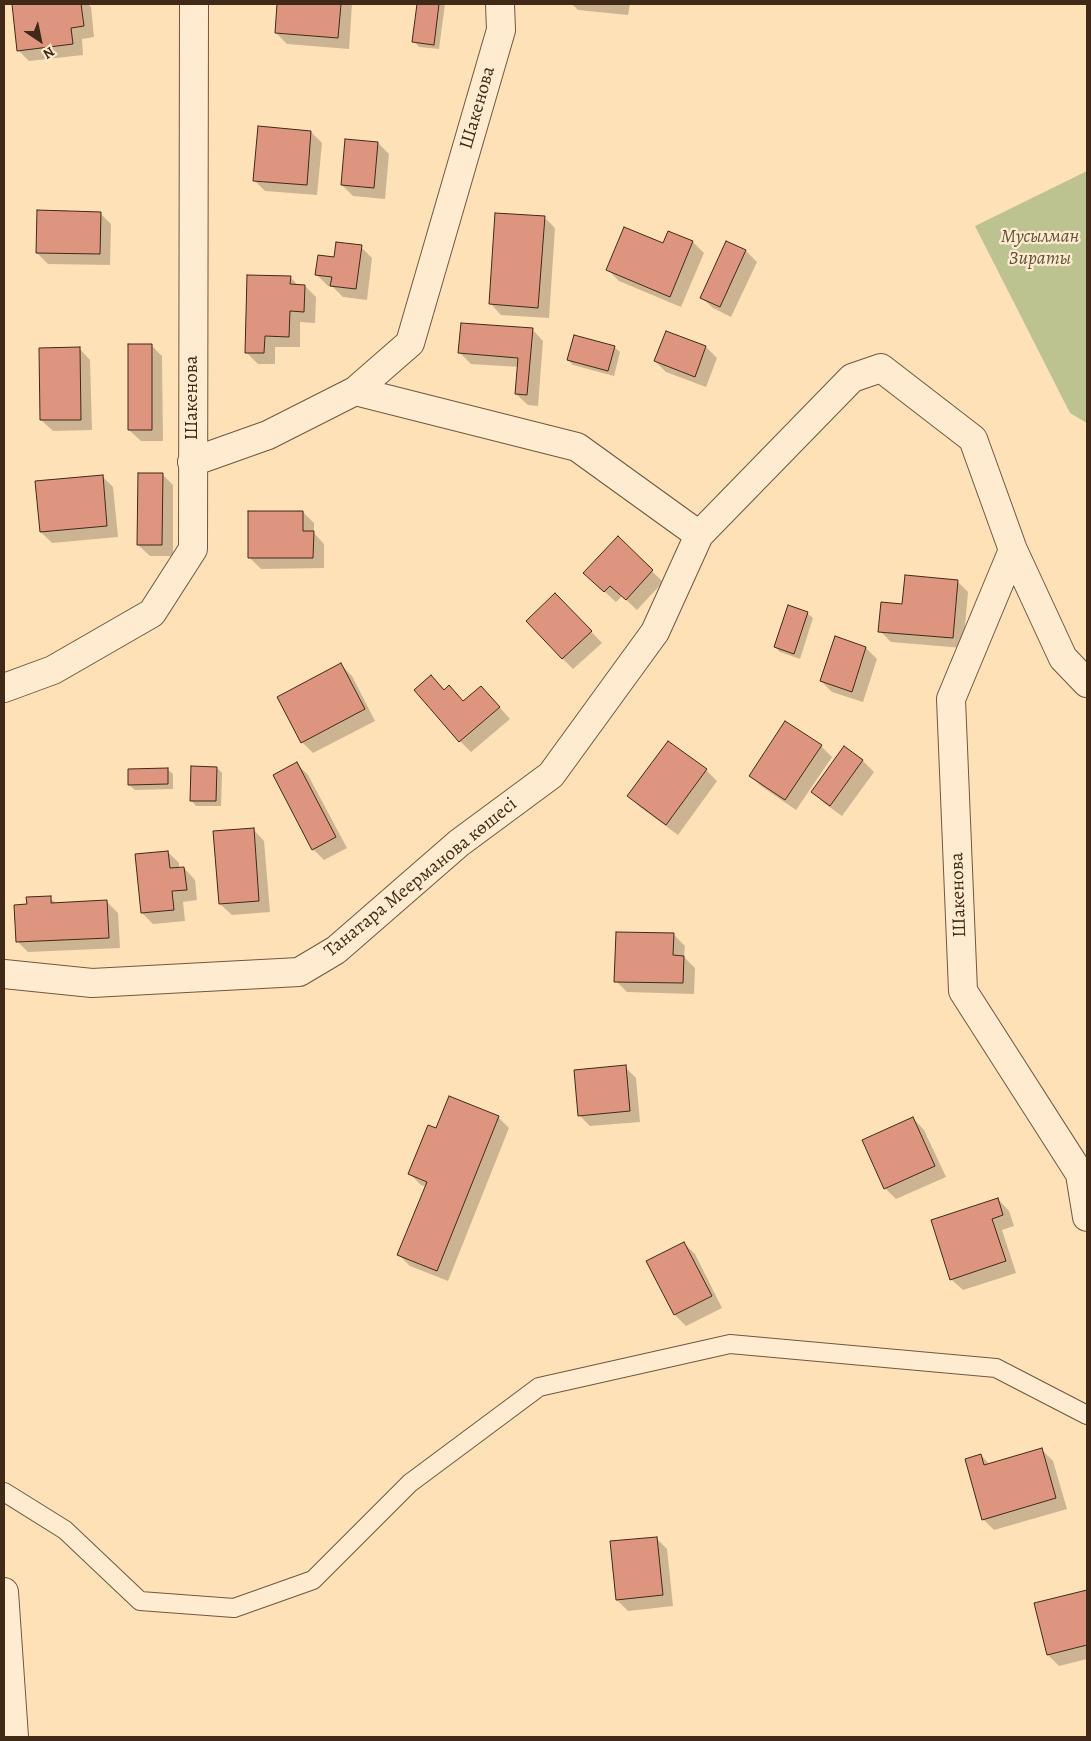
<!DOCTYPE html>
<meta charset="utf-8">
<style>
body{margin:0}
#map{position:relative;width:1091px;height:1741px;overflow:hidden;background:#ffe1b7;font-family:Alegreya,serif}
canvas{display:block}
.frame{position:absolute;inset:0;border:5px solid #412917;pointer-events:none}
.north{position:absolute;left:15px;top:15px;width:50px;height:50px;-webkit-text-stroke:4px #ffecd0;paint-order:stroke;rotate:146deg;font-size:14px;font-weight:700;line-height:20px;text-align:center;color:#412917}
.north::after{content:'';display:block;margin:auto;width:18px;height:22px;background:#412917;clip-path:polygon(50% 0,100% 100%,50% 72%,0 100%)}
</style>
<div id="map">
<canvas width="1091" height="1741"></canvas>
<div class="frame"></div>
<div class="north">N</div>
</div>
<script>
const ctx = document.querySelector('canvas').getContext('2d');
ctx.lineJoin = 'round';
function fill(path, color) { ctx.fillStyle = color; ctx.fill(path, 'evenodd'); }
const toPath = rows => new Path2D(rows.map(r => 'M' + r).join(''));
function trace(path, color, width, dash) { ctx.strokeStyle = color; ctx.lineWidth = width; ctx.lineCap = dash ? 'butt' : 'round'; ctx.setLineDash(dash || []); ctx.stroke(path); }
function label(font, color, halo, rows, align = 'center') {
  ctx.font = font + ' Alegreya,serif'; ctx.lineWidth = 4.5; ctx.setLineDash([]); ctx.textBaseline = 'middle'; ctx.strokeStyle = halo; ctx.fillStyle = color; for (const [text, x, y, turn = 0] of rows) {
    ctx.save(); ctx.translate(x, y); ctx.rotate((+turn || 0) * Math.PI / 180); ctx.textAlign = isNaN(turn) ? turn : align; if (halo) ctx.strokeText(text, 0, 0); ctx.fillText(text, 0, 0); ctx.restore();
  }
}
const green = toPath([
 [1087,171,1087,423,1070,413,975,226]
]);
const shadow = toPath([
 [13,4,88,4,91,7,94,37,82,39,83,55,29,61,18,50],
 [278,4,352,4,349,49,287,44,276,33],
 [418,4,445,4,439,49,419,47,414,41],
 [572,4,630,4,628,15,578,10],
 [311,132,322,143,317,195,265,191,254,180],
 [378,143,389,154,385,199,353,196,342,185],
 [100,213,111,224,110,265,48,264,37,253],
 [544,217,555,228,549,318,501,315,490,303],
 [669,232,693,242,704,253,681,307,619,281,608,270,664,245],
 [727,243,746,251,757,262,731,317,713,308,701,297],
 [361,247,372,258,367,300,343,297,333,287,328,286,317,275,335,259],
 [290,277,299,286,305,286,316,297,315,323,300,322,300,347,275,347,275,364,258,364,247,353],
 [532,329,543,341,538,406,528,405,516,394,519,367,471,364,460,353],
 [151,345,162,356,163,441,141,441,129,430],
 [614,347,620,352,614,376,573,365,568,360],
 [706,347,717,358,706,387,666,372,655,361],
 [79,348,90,360,92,430,53,431,41,420],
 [162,474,173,485,173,556,150,556,138,545],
 [102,476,113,487,118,537,52,543,41,532],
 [303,512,314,523,314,533,324,544,324,568,261,569,249,557],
 [618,538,663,582,637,610,622,596,616,602,596,584],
 [957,581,968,592,963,648,891,642,880,631],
 [566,605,602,643,573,669,562,658],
 [807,613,813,618,800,659,780,652,775,647],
 [866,648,877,659,863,702,832,692,821,681],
 [341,665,352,676,375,721,313,753,302,742],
 [431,677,445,690,449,686,464,702,492,699,510,719,471,752,460,741],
 [821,746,832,757,796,810,761,786,750,775],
 [845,748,863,761,874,772,842,816,824,803,813,792],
 [297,764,308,775,347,848,324,860,313,849],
 [217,768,222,773,221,806,196,806,191,800],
 [167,769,173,774,173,789,135,790,129,785],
 [706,770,717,781,678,835,640,807,629,796],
 [253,829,264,841,270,912,232,915,220,904],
 [168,852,179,863,179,869,184,868,195,880,197,900,183,902,185,921,153,924,142,913],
 [50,898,57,904,107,902,118,913,120,948,28,952,17,941,28,905],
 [673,934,685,946,684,957,695,968,694,994,627,992,616,981],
 [625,1067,636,1078,640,1122,590,1126,579,1115],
 [498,1117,509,1128,448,1281,410,1266,399,1255,426,1187,421,1185,410,1174,437,1129],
 [913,1118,924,1130,946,1177,896,1199,885,1188],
 [998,1199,1009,1211,1014,1226,1002,1230,1016,1273,963,1290,951,1279],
 [684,1243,695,1254,722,1308,686,1326,675,1315,648,1261],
 [1042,1450,1053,1461,1067,1509,994,1530,983,1519,981,1455,990,1465],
 [656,1538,667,1549,673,1606,628,1611,617,1600],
 [1087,1591,1087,1659,1059,1666,1048,1655,1036,1604]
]);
const building = toPath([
 [12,4,81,4,84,26,71,28,73,44,17,51,12,4],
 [277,4,341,4,338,38,275,33,277,4],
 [417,4,439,4,434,45,412,42,417,4],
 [258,126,311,131,307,185,253,181,258,126],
 [345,139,378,142,374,188,341,185,345,139],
 [37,210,101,212,100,254,36,253,37,210],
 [495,213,545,216,538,308,489,304,495,213],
 [624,227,663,243,668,231,693,241,670,297,606,270,624,227],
 [726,241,746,250,720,307,700,298,726,241],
 [336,242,362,245,356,289,330,286,332,277,315,275,318,255,334,257,336,242],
 [247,275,291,276,290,284,305,285,304,312,290,311,289,337,265,336,264,353,245,353,247,275],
 [461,323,533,328,527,395,515,394,518,358,458,353,461,323],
 [666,331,706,346,695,377,654,361,666,331],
 [574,335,615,346,608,371,567,360,574,335],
 [128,344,152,344,152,430,128,430,128,344],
 [80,347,81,420,40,420,39,348,80,347],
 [138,473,163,473,162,545,137,545,138,473],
 [103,475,107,526,40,532,35,481,103,475],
 [248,511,303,511,303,531,314,531,313,558,248,558,248,511],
 [618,536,653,570,626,600,610,586,604,592,583,573,618,536],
 [905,575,958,580,953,638,878,632,881,602,902,604,905,575],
 [555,593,592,631,562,659,526,621,555,593],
 [788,605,808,612,794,654,774,647,788,605],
 [835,636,866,647,852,692,820,681,835,636],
 [341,663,365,709,301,743,277,697,341,663],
 [431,675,444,690,449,685,463,701,481,686,500,707,459,742,414,690,431,675],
 [785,721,822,745,785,800,749,776,785,721],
 [668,741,707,769,666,825,627,796,668,741],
 [844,746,863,760,830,806,811,792,844,746],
 [297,762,336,837,312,850,273,775,297,762],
 [191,766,217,767,216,801,190,801,191,766],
 [168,768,168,784,128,785,128,769,168,768],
 [254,828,259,901,219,904,213,831,254,828],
 [168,851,170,868,184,867,187,890,172,891,174,910,141,913,135,854,168,851],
 [51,896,51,903,107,900,109,938,16,942,14,905,27,904,26,897,51,896],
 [616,932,674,933,673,955,684,956,683,983,614,982,616,932],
 [626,1065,630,1111,578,1116,574,1070,626,1065],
 [449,1096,499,1116,437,1271,397,1255,427,1182,408,1174,428,1125,436,1128,449,1096],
 [913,1117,935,1166,884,1189,862,1140,913,1117],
 [998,1198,1003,1215,992,1219,1006,1261,950,1280,931,1220,998,1198],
 [684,1242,712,1296,674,1315,646,1261,684,1242],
 [1042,1448,1056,1498,982,1520,965,1459,981,1454,984,1465,1042,1448],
 [657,1537,663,1595,616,1600,610,1541,657,1537],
 [1087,1590,1087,1645,1047,1655,1034,1603,1087,1590]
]);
const lane = toPath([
 [4,1492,65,1530,140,1601,234,1608,313,1580,410,1483,539,1387,730,1344,996,1368,1087,1415]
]);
const street = toPath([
 [355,391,410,343,501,30,500,4],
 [192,462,268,435,355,391,577,447,699,535],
 [1013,550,951,699,963,991,1080,1174,1087,1217],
 [4,688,53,670,152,613,193,549,194,4],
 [4,974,92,983,299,972,336,950,459,843,551,775,655,632,699,535,852,378,881,368,973,439,1013,550,1063,658,1087,683],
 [4,1592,14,1737]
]);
const streetNames = [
 ["Шакенова",478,108,-74],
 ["Шакенова",192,398,-90],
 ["Танатара Меерманова көшесі",421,878,-39],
 ["Шакенова",959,895,-92]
];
const parkNames = [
 ["Мусылман",1040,237],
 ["Зираты",1040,259]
];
fill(green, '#bcc391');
fill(shadow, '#0003');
fill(building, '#dd9580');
trace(building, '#412917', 1);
trace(lane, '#70573f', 20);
trace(street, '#70573f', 30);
trace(lane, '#ffecd0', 18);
trace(street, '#ffecd0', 28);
label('19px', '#412917', '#ffecd0', streetNames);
label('italic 19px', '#605036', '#ffecd0', parkNames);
</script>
